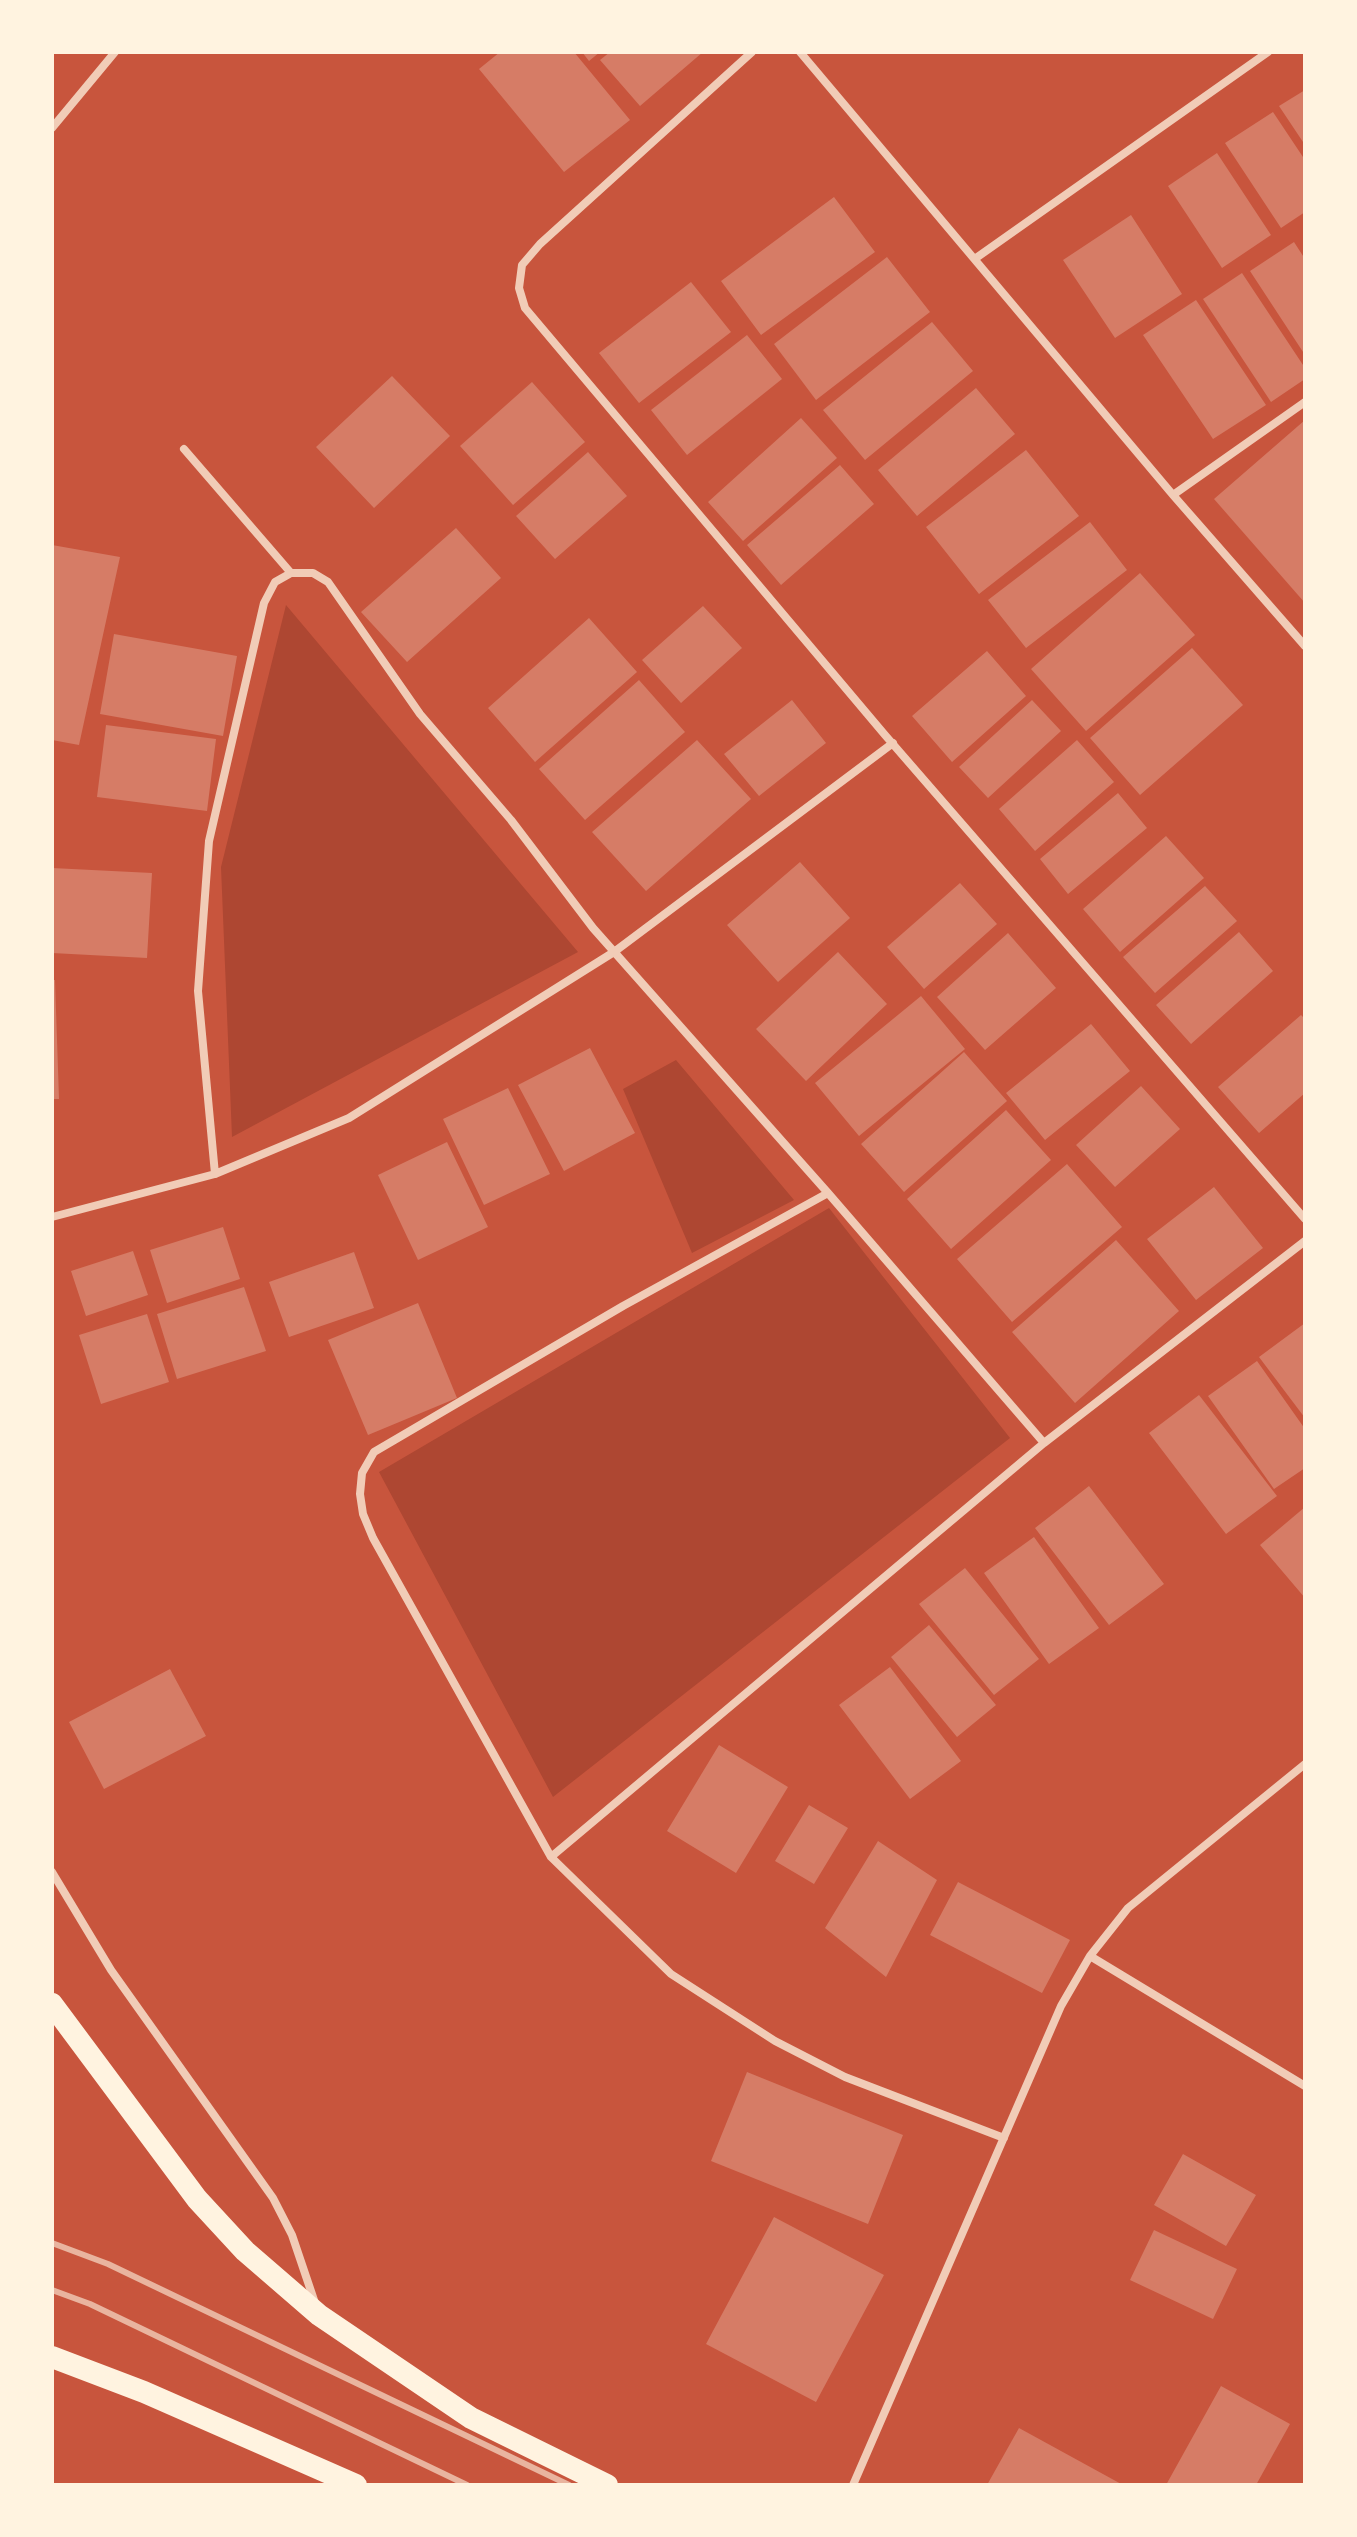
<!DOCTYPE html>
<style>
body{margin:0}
#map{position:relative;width:1357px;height:2537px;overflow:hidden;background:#c8553d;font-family:"PT Sans",sans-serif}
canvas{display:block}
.frame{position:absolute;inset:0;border:54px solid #fff3e0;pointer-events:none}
</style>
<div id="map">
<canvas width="1357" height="2537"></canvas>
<div class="frame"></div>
</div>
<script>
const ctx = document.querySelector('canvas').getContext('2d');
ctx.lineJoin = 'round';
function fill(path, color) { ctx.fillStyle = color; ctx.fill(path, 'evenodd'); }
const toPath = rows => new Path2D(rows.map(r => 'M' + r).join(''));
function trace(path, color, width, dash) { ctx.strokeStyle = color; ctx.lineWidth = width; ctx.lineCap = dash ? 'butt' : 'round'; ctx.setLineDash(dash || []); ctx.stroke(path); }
const green = toPath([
 [286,605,578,952,232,1137,221,867],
 [676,1060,794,1200,692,1253,623,1089],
 [829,1208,1010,1438,553,1797,379,1472]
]);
const building = toPath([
 [500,52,574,52,630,120,564,172,479,69],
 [582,52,600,52,589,61],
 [610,52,703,52,640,106,600,60],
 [1305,90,1305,145,1279,106],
 [1273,112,1305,160,1305,212,1281,228,1225,143],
 [1217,153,1271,235,1222,268,1168,186],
 [834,197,875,252,761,335,721,281],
 [1131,215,1182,294,1115,338,1063,260],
 [1294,242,1305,259,1305,355,1250,271],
 [887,257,930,312,816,400,774,344],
 [1242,273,1305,368,1305,379,1271,402,1203,299],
 [691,282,731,332,639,403,599,353],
 [1196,300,1266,405,1213,439,1143,335],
 [932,322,973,371,865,460,823,410],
 [747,335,782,379,687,455,651,410],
 [392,376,450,436,374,508,316,447],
 [532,382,585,442,513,505,460,446],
 [976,388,1015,434,917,516,878,470],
 [801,418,837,458,743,541,708,502],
 [1305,420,1305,603,1214,499],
 [1026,450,1079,516,979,594,926,527],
 [588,452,627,496,555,559,516,516],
 [840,465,874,504,781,585,747,545],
 [1090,522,1127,570,1026,648,988,600],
 [456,528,501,578,407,662,361,612],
 [52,545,120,557,79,745,52,740],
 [1140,573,1195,635,1086,731,1031,669],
 [703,606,742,648,681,703,642,660],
 [589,618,637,672,535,762,488,708],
 [114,634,237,656,223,736,100,714],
 [1192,648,1243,705,1140,795,1090,738],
 [987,651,1026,696,952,762,912,716],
 [639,680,685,732,585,820,539,769],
 [792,700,826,743,759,796,724,754],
 [1032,700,1061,731,988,798,959,767],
 [106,725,216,739,207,811,97,797],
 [697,740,751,799,646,891,592,832],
 [1077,740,1114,782,1035,851,999,809],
 [1118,793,1147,828,1068,894,1040,859],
 [1166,836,1204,878,1120,952,1083,909],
 [800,862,850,918,778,982,727,925],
 [52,868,152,873,147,958,52,953],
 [960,883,997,924,924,989,887,947],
 [1205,886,1237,921,1155,993,1123,957],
 [1239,932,1273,971,1191,1044,1156,1005],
 [1008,933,1056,988,985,1050,937,997],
 [838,952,887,1004,806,1081,756,1029],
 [52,980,55,980,59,1099,52,1099],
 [921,996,965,1049,859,1136,815,1083],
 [1301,1015,1305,1019,1305,1093,1259,1133,1218,1087],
 [1091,1024,1130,1071,1045,1140,1006,1093],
 [590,1048,635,1133,564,1171,518,1085],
 [964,1052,1007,1101,904,1192,861,1144],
 [1141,1086,1180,1129,1115,1187,1076,1145],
 [508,1088,550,1174,484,1205,443,1119],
 [1006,1110,1051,1160,951,1249,907,1199],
 [447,1142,488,1227,418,1260,378,1175],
 [1067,1164,1122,1227,1012,1322,957,1259],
 [1214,1187,1263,1248,1196,1300,1147,1239],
 [223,1227,240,1279,167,1303,150,1250],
 [1116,1240,1179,1311,1075,1403,1012,1332],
 [133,1251,148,1295,86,1316,71,1271],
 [354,1252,374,1308,289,1337,269,1282],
 [244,1287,266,1351,177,1379,157,1314],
 [418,1303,457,1398,368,1435,328,1340],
 [147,1314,169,1382,101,1404,79,1335],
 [1305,1323,1305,1418,1259,1357],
 [1257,1361,1305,1429,1305,1468,1274,1489,1208,1396],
 [1199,1395,1277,1496,1226,1534,1149,1433],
 [1089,1486,1164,1584,1109,1625,1035,1528],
 [1305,1507,1305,1598,1260,1545],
 [1034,1537,1099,1628,1049,1664,984,1573],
 [965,1568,1039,1659,994,1695,919,1604],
 [929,1625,996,1705,957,1737,891,1657],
 [890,1667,961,1761,910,1799,839,1705],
 [170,1669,206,1736,104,1789,69,1722],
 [719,1745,788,1787,736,1873,667,1831],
 [809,1805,848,1828,814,1884,775,1861],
 [878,1841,937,1880,886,1977,825,1928],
 [958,1882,1070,1940,1042,1993,930,1935],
 [747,2072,903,2135,868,2224,711,2161],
 [1183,2154,1256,2195,1226,2246,1154,2205],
 [774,2217,884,2275,816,2402,706,2344],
 [1154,2230,1237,2269,1213,2319,1130,2280],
 [1221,2386,1290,2424,1256,2485,1166,2485],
 [1019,2428,1123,2485,987,2485]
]);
const minor = toPath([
 [752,52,540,244,522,265,519,288,525,308,885,735,1305,1219],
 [800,52,1173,495,1305,646],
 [52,128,115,52],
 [976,258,1268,52],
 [184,449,291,573],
 [1173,495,1305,402],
 [215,1174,198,991,209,841,264,603,275,582,291,573,313,573,328,582,420,714,511,820,593,928,828,1193,1044,1443,1305,1241],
 [828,1193,623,1306,374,1452,362,1473,360,1494,363,1514,373,1538,551,1857,671,1974,775,2041,845,2077,1004,2138],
 [52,1217,215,1174,349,1118,614,952,893,743],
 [551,1857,1044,1443],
 [52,1872,111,1970,273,2198,292,2235,315,2303],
 [1090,1956,1305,2086],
 [853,2485,1061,2006,1090,1956,1128,1908,1305,1764]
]);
const trunk = toPath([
 [52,2004,197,2199,245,2251,319,2315,471,2418,607,2485],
 [52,2357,144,2392,356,2485]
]);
const rail = toPath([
 [52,2243,108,2264,569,2485],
 [52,2290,90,2304,467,2485]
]);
fill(green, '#ae4732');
fill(building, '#d67c66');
trace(minor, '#f1ccb7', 8);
trace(trunk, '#fff3e0', 22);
trace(rail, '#e9b49f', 6);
</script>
